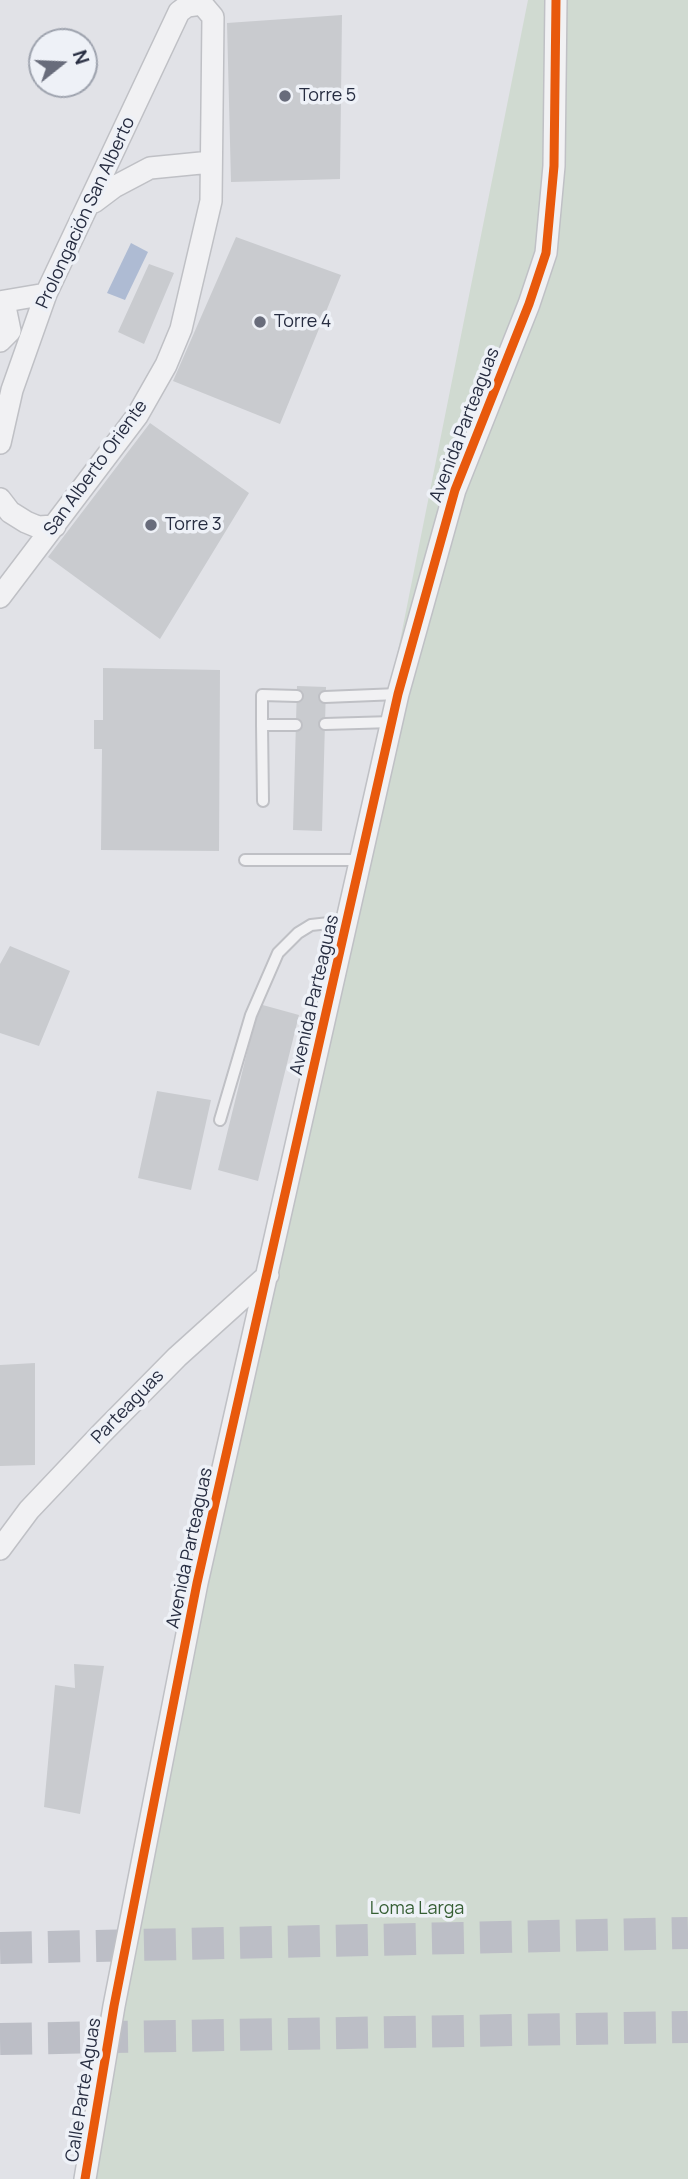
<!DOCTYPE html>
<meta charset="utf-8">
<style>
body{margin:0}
#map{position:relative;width:688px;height:2179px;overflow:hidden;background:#e1e2e7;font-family:Manrope,sans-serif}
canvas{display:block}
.north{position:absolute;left:28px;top:28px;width:70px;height:70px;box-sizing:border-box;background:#eef1f7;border:2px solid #9ea3ae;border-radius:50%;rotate:72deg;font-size:19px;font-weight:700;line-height:28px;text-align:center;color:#272d41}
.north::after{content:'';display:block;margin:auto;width:24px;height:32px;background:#686c7b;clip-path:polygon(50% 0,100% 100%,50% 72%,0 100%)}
</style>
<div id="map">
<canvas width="688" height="2179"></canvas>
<div class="north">N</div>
</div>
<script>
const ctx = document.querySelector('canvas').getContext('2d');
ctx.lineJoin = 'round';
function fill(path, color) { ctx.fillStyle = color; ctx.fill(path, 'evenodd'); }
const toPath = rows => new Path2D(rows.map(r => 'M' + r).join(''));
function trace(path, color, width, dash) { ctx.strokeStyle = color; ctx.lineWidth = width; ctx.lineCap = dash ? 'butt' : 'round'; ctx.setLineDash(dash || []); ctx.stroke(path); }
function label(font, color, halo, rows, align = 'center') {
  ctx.font = font + ' Manrope,sans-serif'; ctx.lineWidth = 7; ctx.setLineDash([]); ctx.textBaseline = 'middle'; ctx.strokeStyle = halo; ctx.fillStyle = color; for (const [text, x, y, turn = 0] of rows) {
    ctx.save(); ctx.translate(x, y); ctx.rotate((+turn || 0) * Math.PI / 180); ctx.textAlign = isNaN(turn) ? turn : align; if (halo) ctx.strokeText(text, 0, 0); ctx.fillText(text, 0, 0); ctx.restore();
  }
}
const green = toPath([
 [528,0,688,0,688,2179,91,2179,264,1278,400,641]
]);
const water = toPath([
 [131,243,148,252,125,300,107,293]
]);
const building = toPath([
 [342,15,340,179,231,182,227,23],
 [236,237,341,275,280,424,173,381],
 [149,264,174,273,144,344,118,332],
 [150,423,249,493,160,639,48,557],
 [103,668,220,670,219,851,101,850,102,749,94,749,94,720,103,720],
 [297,686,326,687,322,831,293,830],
 [10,946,70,971,39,1046,0,1033,0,964],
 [259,1004,299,1015,258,1181,218,1170],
 [157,1091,211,1100,191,1190,138,1178],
 [35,1363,35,1465,0,1466,0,1365],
 [74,1664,104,1666,80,1814,44,1807,55,1685,75,1688]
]);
const primaryTunnel = toPath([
 [0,1948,688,1933],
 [0,2039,688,2027]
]);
const service = toPath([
 [325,697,398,694],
 [325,724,392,722],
 [262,725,263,801],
 [296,725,262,725,262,695,297,696],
 [245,860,362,860],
 [220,1120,251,1015,278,953,298,933,311,925,347,921]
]);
const minor = toPath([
 [94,202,114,187,150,168,211,162],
 [0,302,46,294],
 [0,341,10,331,4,302],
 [0,443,12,390,46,294,179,12,187,6,202,4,213,17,211,201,181,329,166,365,137,416,0,597],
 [0,499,10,512,26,522,38,527,55,526],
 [0,1549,29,1510,100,1435,177,1357,268,1275],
 [85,2179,114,2006,197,1583,398,694,455,490,529,304,546,253,554,166,556,0]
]);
const cycleway = toPath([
 [85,2179,114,2006,197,1583,398,694,455,490,529,304,546,253,554,166,556,0]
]);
const markers = [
 [285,96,7,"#686c7b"],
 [260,322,7,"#686c7b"],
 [151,525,7,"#686c7b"]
];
const poiNames = [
 ["Torre 5",299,96],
 ["Torre 4",274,322],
 ["Torre 3",165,525]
];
const streetNames = [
 ["Prolongación San Alberto",86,213,-65],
 ["Avenida Parteaguas",465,425,-69],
 ["San Alberto Oriente",96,468,-54],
 ["Avenida Parteaguas",315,995,-77],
 ["Parteaguas",128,1407,-46],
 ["Avenida Parteaguas",190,1548,-78],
 ["Calle Parte Aguas",84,2090,-81]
];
const parkNames = [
 ["Loma Larga",417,1909]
];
fill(green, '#d0dad1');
fill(water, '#aebbd3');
fill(building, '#c9cbcf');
trace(primaryTunnel, '#bcbec6', 32, [32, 16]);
trace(service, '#bfc0c5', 14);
trace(minor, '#bfc0c5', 24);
trace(service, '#f1f1f3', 10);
trace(minor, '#f1f1f3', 21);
trace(cycleway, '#e8590c', 9);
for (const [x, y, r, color] of markers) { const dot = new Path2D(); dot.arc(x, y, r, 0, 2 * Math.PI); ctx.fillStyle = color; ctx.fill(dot); trace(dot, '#eef1f7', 2.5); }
label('18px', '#272d41', '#eef1f7', poiNames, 'left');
label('18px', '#272d41', '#eef1f7', streetNames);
label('18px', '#355e33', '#eef1f7', parkNames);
</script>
